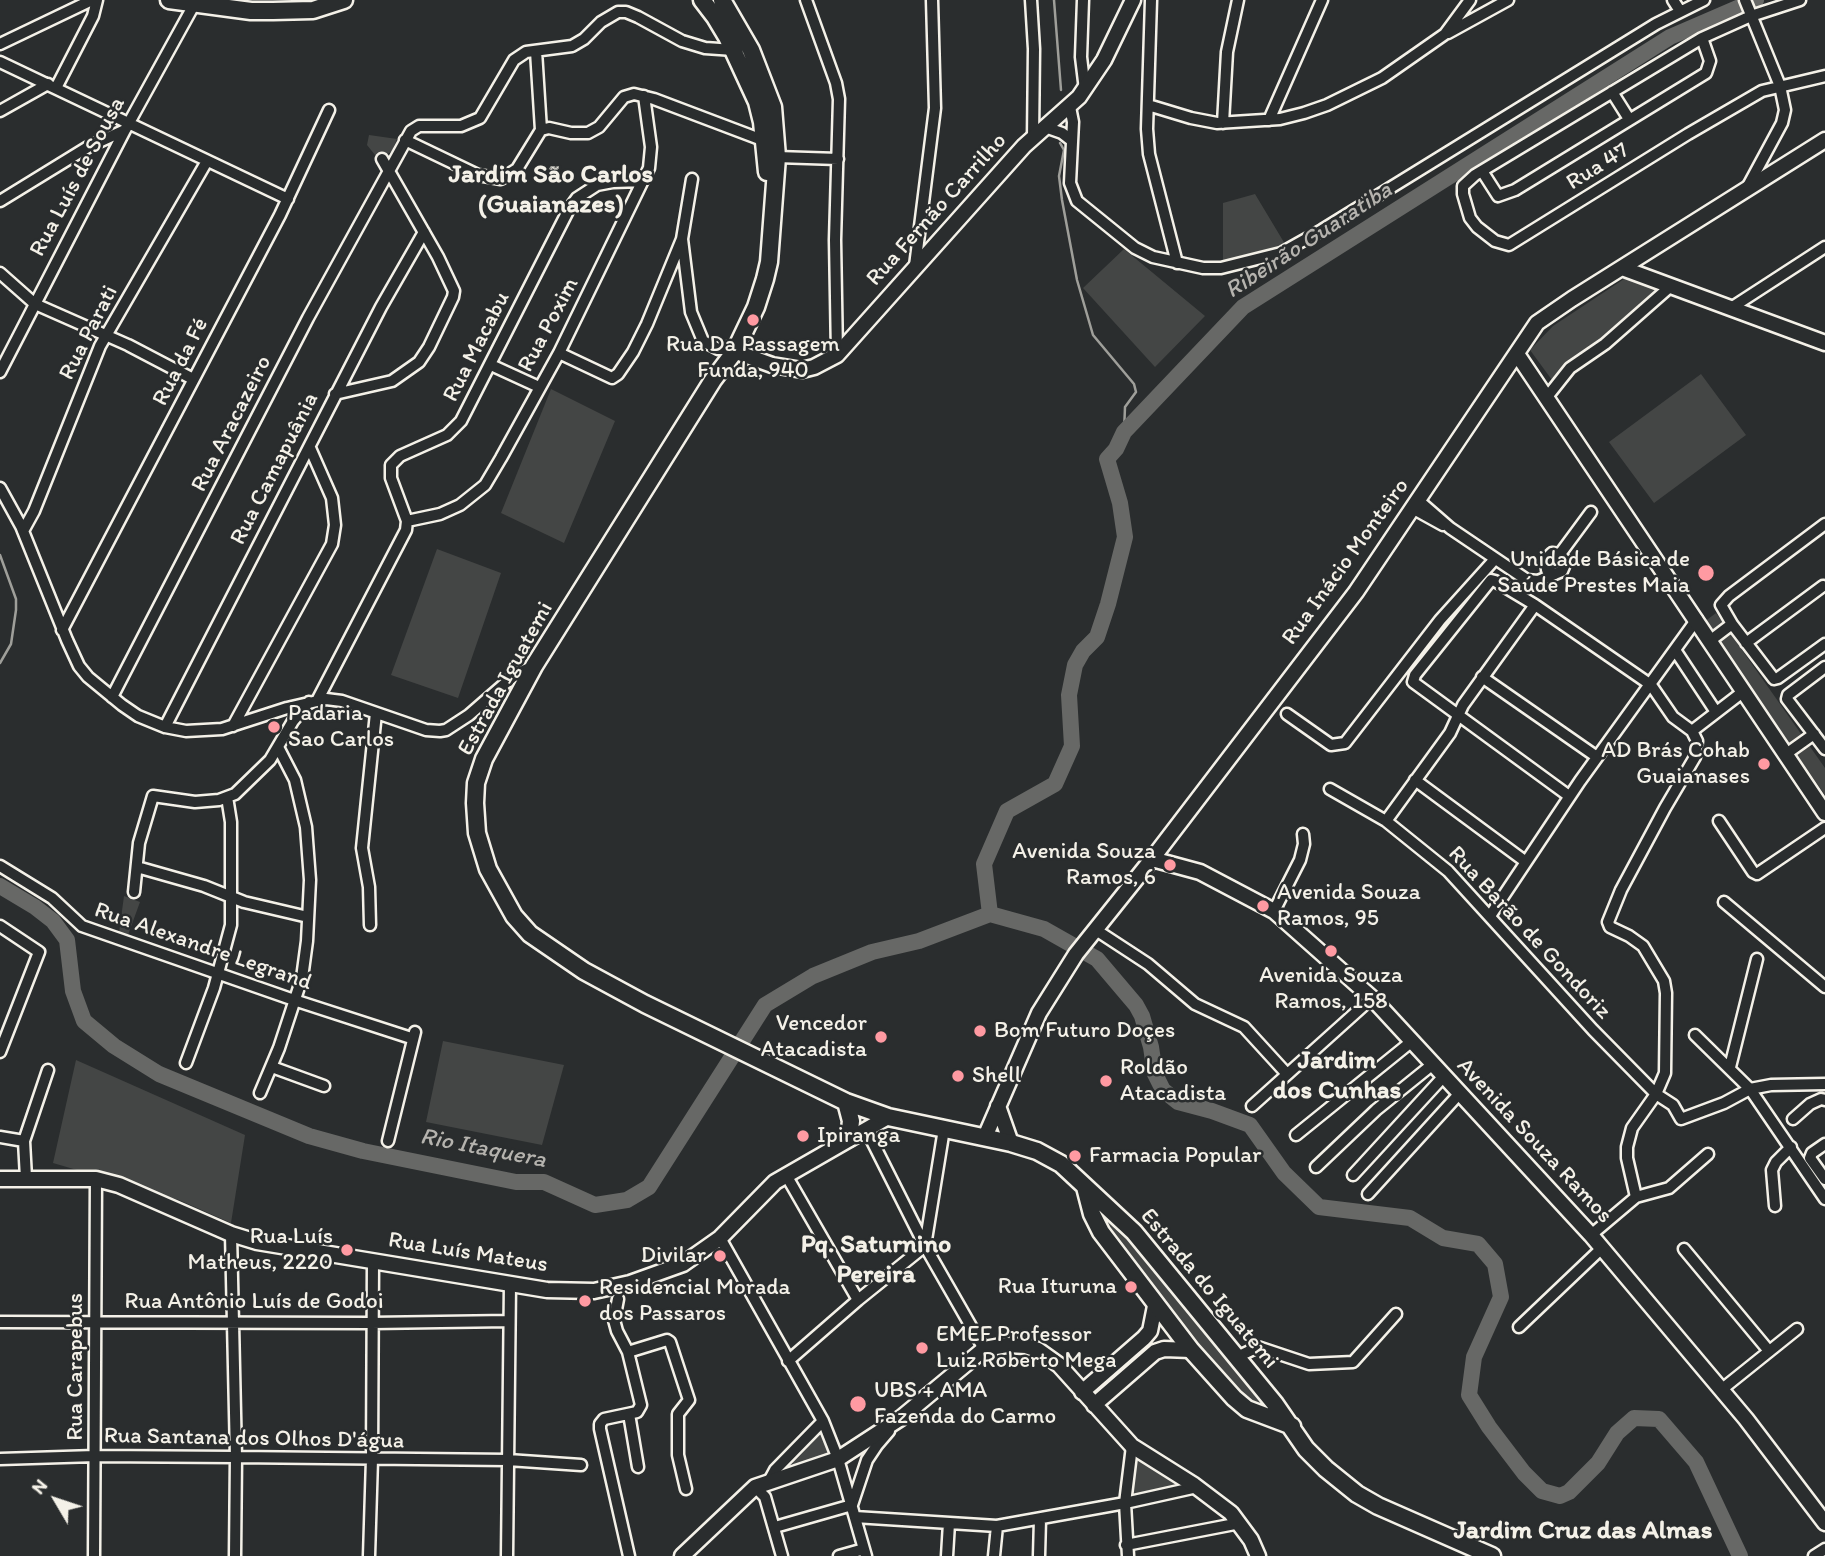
<!DOCTYPE html>
<meta charset="utf-8">
<style>
body{margin:0}
#map{position:relative;width:1825px;height:1556px;overflow:hidden;background:#2a2d2e;font-family:Itim,sans-serif}
canvas{display:block}
.north{position:absolute;left:21px;top:1465px;width:70px;height:70px;-webkit-text-stroke:5px #2a2d2e;paint-order:stroke;rotate:309deg;font-size:19px;font-weight:700;line-height:28px;text-align:center;color:#f4f1e8}
.north::after{content:'';display:block;margin:auto;width:24px;height:32px;background:#f4f1e8;clip-path:polygon(50% 0,100% 100%,50% 72%,0 100%)}
</style>
<div id="map">
<canvas width="1825" height="1556"></canvas>
<div class="north">N</div>
</div>
<script>
const ctx = document.querySelector('canvas').getContext('2d');
ctx.lineJoin = 'round';
function fill(path, color) { ctx.fillStyle = color; ctx.fill(path, 'evenodd'); }
const toPath = rows => new Path2D(rows.map(r => 'M' + r).join(''));
function trace(path, color, width, dash) { ctx.strokeStyle = color; ctx.lineWidth = width; ctx.lineCap = dash ? 'butt' : 'round'; ctx.setLineDash(dash || []); ctx.stroke(path); }
function label(font, color, halo, rows, align = 'center') {
  ctx.font = font + ' Itim,sans-serif'; ctx.lineWidth = 5; ctx.setLineDash([]); ctx.textBaseline = 'middle'; ctx.strokeStyle = halo; ctx.fillStyle = color; for (const [text, x, y, turn = 0] of rows) {
    ctx.save(); ctx.translate(x, y); ctx.rotate((+turn || 0) * Math.PI / 180); ctx.textAlign = isNaN(turn) ? turn : align; if (halo) ctx.strokeText(text, 0, 0); ctx.fillText(text, 0, 0); ctx.restore();
  }
}
const green = toPath([
 [369,135,397,139,392,151,379,160,367,145],
 [1255,194,1285,244,1223,261,1223,203],
 [1124,249,1205,316,1155,367,1083,288],
 [1630,275,1658,291,1552,380,1530,350,1553,326],
 [1701,374,1746,435,1654,503,1609,442],
 [551,389,615,421,564,543,501,513],
 [437,549,501,573,458,698,391,675],
 [1716,613,1825,768,1825,795,1704,622],
 [124,896,140,902,128,935,119,933],
 [443,1041,564,1065,542,1145,426,1122],
 [76,1060,245,1135,231,1223,179,1200,53,1163],
 [1106,1204,1274,1407,1260,1416,1191,1350,1095,1209],
 [820,1434,828,1450,826,1457,795,1468,791,1459,814,1437],
 [1133,1447,1195,1486,1126,1502]
]);
const stream = toPath([
 [1054,0,1061,90],
 [1060,143,1064,150,1059,176,1062,200,1077,280,1093,335,1134,384,1136,392,1125,407,1124,432],
 [0,555,16,599,16,610,11,644,0,663]
]);
const river = toPath([
 [0,886,35,907,53,921,67,940,73,991,84,1021,114,1046,159,1074,309,1136,363,1151,516,1182,544,1182,595,1205,627,1200,649,1187,765,1005,813,976,872,952,919,941,990,914],
 [990,914,984,864,1007,811,1055,784,1072,746,1069,695,1075,665,1083,651,1097,637,1108,604,1125,537,1120,503,1107,459,1116,449,1124,432,1243,307,1670,37,1756,0],
 [990,914,1044,929,1097,959,1136,1005,1142,1016,1151,1047,1155,1074,1163,1090,1178,1102,1212,1111,1250,1125,1284,1173,1319,1207,1410,1218,1443,1238,1478,1244,1495,1264,1501,1297,1474,1357,1469,1395,1489,1427,1524,1473,1542,1491,1560,1496,1569,1492,1598,1463,1617,1433,1634,1418,1659,1419,1696,1462,1740,1556]
]);
const street = toPath([
 [806,0,836,83,839,99,835,240,837,354],
 [1031,0,1034,49,1033,138],
 [1083,0,1081,57,1085,90],
 [1151,0,1147,129,1149,154,1177,263],
 [1673,0,1680,11],
 [1745,0,1780,86,1785,110,1782,123,1748,186],
 [1800,0,1751,16,1702,38,1475,175,1463,186,1463,194,1470,218,1477,227,1495,241,1509,245,1688,134,1762,91,1825,76],
 [1448,33,1508,0],
 [0,44,92,0],
 [536,51,541,130],
 [0,62,288,199],
 [56,88,93,16,97,0],
 [1612,92,1629,119],
 [1148,105,1191,118,1217,123,1280,119,1304,113,1327,105,1382,78,1445,34,1470,0],
 [1070,107,1073,122,1070,183,1077,201,1135,248,1153,257,1203,268,1221,268,1281,253,1322,230,1656,24,1704,0],
 [0,111,48,84],
 [1269,120,1322,0],
 [1223,123,1227,52,1238,0],
 [1045,127,1062,133,1071,140],
 [405,140,478,175,501,179,517,169,541,130,549,128,571,133,588,133,599,127,624,97,634,94,654,99,765,141],
 [777,157,838,159],
 [1482,171,1498,196,1515,190,1706,73,1710,61,1702,38],
 [692,179,682,239,691,312,703,341,718,349,728,349],
 [0,201,88,147,125,130],
 [915,266,935,108,932,0],
 [0,273,35,304,128,345,193,379],
 [1731,308,1825,247],
 [559,353,612,378,618,374,633,352,647,324,682,239],
 [491,365,539,387],
 [0,372,125,130,195,3],
 [335,394,392,381,419,362,429,347,453,297,454,291,438,257,382,159],
 [1547,397,1570,368,1605,344,1672,285],
 [0,488,21,526,67,640,79,666,88,677,122,705,138,716,165,727,186,731,222,729,287,708,326,699,342,701,426,730,440,731,446,730,469,715,516,674,534,666],
 [1419,501,1450,528,1527,580,1538,581,1562,571,1566,562,1560,554],
 [1414,509,1443,525],
 [407,521,440,514,460,505,485,485,501,458,559,353,649,168,651,147,644,96],
 [1825,524,1729,596,1721,605,1732,624,1774,679,1778,678,1825,644],
 [23,531,34,511,100,346,207,161],
 [1560,554,1591,512],
 [1555,574,1547,570,1546,559,1552,553,1560,554],
 [62,630,280,215,329,110],
 [1711,640,1732,624],
 [1746,643,1823,586],
 [1675,650,1716,712],
 [1825,667,1788,695,1787,699,1825,749],
 [1482,677,1597,757],
 [112,697,308,318,411,131,419,126,461,126,480,118,514,60,526,52,572,46,584,39,601,22,618,12,626,12,638,17,682,41,705,48,734,50],
 [318,699,406,530,407,521,391,478,391,465,400,456,447,435,461,421,569,209,577,198,597,185,613,182,643,181],
 [1287,714,1331,745,1345,743,1440,620,1495,559],
 [233,726,332,544,335,525,332,498,310,448],
 [165,727,381,307,424,232],
 [1692,731,1744,691],
 [1786,754,1814,734],
 [1415,780,1526,862],
 [1330,789,1386,821,1448,871,1593,1030,1656,1094,1673,1105,1681,1119,1724,1103,1750,1089,1771,1085,1825,1084],
 [1569,796,1413,682,1415,675,1491,580,1495,581,1535,605,1651,685,1673,717,1692,731,1697,741,1695,757,1665,808,1621,890,1608,922,1610,927,1629,936,1643,946,1664,981,1666,993,1665,1073,1656,1094,1632,1128,1627,1147,1627,1158,1636,1197],
 [1386,821,1450,733,1463,705,1535,605],
 [1719,821,1753,872,1757,874,1825,828],
 [0,866,52,898,82,926,294,1000,408,1037],
 [137,867,204,886,244,902,308,917],
 [134,892,139,843,153,796,195,802,219,800,235,794,270,760,293,721,309,702],
 [1724,902,1825,987],
 [1274,911,1300,860,1304,844,1303,834],
 [1490,916,1580,781,1697,619],
 [370,925,369,887,362,848,376,713],
 [0,926,39,952,0,1052],
 [1096,930,1148,964,1195,1004,1244,1027,1287,1074],
 [1695,1035,1750,1089,1825,1199],
 [186,1063,214,988,231,925,231,822,227,797],
 [272,1067,324,1086],
 [1730,1067,1757,959],
 [260,1093,279,1048,302,978,307,941,310,880,306,827,295,780,278,747],
 [1252,1106,1372,998],
 [1793,1119,1810,1104,1821,1099,1825,1100],
 [866,1129,925,1246,984,1349],
 [1296,1135,1411,1042],
 [0,1137,24,1141],
 [388,1141,415,1032],
 [1825,1144,1812,1153,1810,1158,1825,1179],
 [1316,1167,1376,1110,1433,1064],
 [786,1175,858,1300],
 [1353,1175,1444,1076],
 [26,1178,24,1141,48,1070],
 [1368,1194,1460,1093],
 [1775,1206,1772,1170,1776,1162,1791,1147],
 [231,1234,236,1457,235,1556],
 [1591,1235,1636,1197,1669,1188,1708,1154],
 [720,1238,823,1421,838,1459,866,1556],
 [1684,1249,1769,1351],
 [618,1299,614,1320,617,1331,628,1352,641,1405,637,1412,604,1419,600,1424,600,1429,629,1556],
 [0,1322,372,1323,509,1321],
 [1519,1327,1602,1248],
 [628,1352,667,1340,670,1342,689,1400,678,1414,678,1455,686,1489],
 [1237,1357,1258,1347,1309,1364,1353,1362,1396,1314],
 [788,1361,858,1300,925,1246,944,1129],
 [1721,1390,1797,1329],
 [629,1414,638,1467],
 [0,1459,95,1456,236,1457,508,1460,581,1465],
 [768,1483,775,1470,823,1421],
 [755,1487,765,1497,782,1556],
 [855,1517,997,1526,1125,1503,1197,1487],
 [775,1527,852,1505,867,1460,877,1445,889,1431],
 [1126,1545,1240,1523],
 [94,1556,96,1179],
 [369,1556,372,1459,373,1261],
 [507,1556,510,1284],
 [839,1556,864,1549],
 [947,1556,949,1523],
 [994,1556,997,1526],
 [1039,1556,1040,1519],
 [1128,1556,1125,1503,1132,1446],
 [1814,1556,1825,1549]
]);
const secondary = toPath([
 [1622,268,1825,343],
 [728,349,772,365,802,370,814,367,837,355,1024,146,1079,97,1104,60,1133,0],
 [1517,354,1825,813],
 [1152,859,1200,872,1274,911,1372,998,1591,1235,1746,1419,1825,1523],
 [998,1106,1011,1143],
 [985,1137,1039,1013,1076,954,1152,859,1356,592,1537,323,1572,299,1825,140],
 [0,1179,96,1179,119,1185,231,1234,257,1242,547,1290,594,1291,630,1283,683,1264,720,1238,775,1182,888,1117],
 [1082,1392,1144,1338,1150,1331,1155,1306],
 [1094,1405,1155,1352,1164,1349,1191,1350],
 [682,1556,755,1487,838,1459,901,1418,984,1349,1007,1345,1026,1346,1038,1350,1059,1365,1132,1446,1194,1485,1231,1513,1251,1540,1258,1556]
]);
const primary = toPath([
 [169,0,251,11,273,11,313,10,344,0],
 [702,0,715,17,727,37,757,102,762,122,767,172],
 [722,0,751,50,773,107,777,157,769,262,765,279,756,307,735,351,713,380,534,666,484,759,476,783,475,803,477,833,488,869,514,916,530,934,584,971,645,1004,846,1102,888,1117,1011,1143,1037,1151,1061,1164,1134,1232,1275,1404,1306,1449,1326,1469,1357,1494,1378,1506,1492,1556],
 [846,1102,851,1121,849,1138],
 [1085,1187,1092,1214,1101,1232,1191,1350,1234,1398,1247,1409,1292,1426]
]);
const markers = [
 [753,320,7,"#ff9aa2"],
 [1706,573,9,"#ff9aa2"],
 [274,727,7,"#ff9aa2"],
 [1764,764,7,"#ff9aa2"],
 [1170,865,7,"#ff9aa2"],
 [1263,906,7,"#ff9aa2"],
 [1331,951,7,"#ff9aa2"],
 [980,1031,7,"#ff9aa2"],
 [881,1037,7,"#ff9aa2"],
 [958,1076,7,"#ff9aa2"],
 [1106,1081,7,"#ff9aa2"],
 [803,1136,7,"#ff9aa2"],
 [1075,1156,7,"#ff9aa2"],
 [347,1250,7,"#ff9aa2"],
 [720,1256,7,"#ff9aa2"],
 [1131,1287,7,"#ff9aa2"],
 [585,1301,7,"#ff9aa2"],
 [922,1348,7,"#ff9aa2"],
 [858,1404,9,"#ff9aa2"]
];
const streetNames = [
 ["Rua 47",1598,167,-32],
 ["Rua Luís de Sousa",78,177,-62],
 ["Rua Fernão Carrilho",937,210,-48],
 ["Rua Poxim",549,325,-62],
 ["Rua Parati",89,333,-63],
 ["Rua Macabu",477,347,-63],
 ["Rua da Fé",181,362,-63],
 ["Rua Aracazeiro",232,424,-63],
 ["Rua Camapuânia",275,469,-63],
 ["Rua Inácio Monteiro",1346,562,-54],
 ["Estrada Iguatemi",506,679,-61],
 ["Rua Barão de Gondoriz",1529,933,47],
 ["Rua Alexandre Legrand",203,947,19],
 ["Avenida Souza Ramos",1534,1141,47],
 ["Rua Luís Mateus",468,1253,9],
 ["Estrada do Iguatemi",1209,1289,50],
 ["Rua Antônio Luís de Godoi",254,1302],
 ["Rua Carapebus",76,1367,-90],
 ["Rua Santana dos Olhos D'água",254,1439,1]
];
const poiNames = [
 ["Rua Da Passagem",753,345,"center"],
 ["Funda, 940",753,371,"center"],
 ["Unidade Básica de",1690,560,"right"],
 ["Saúde Prestes Maia",1690,586,"right"],
 ["Padaria",288,714],
 ["Sao Carlos",288,740],
 ["AD Brás Cohab",1750,751,"right"],
 ["Guaianases",1750,777,"right"],
 ["Avenida Souza",1156,852,"right"],
 ["Ramos, 6",1156,878,"right"],
 ["Avenida Souza",1277,893],
 ["Ramos, 95",1277,919],
 ["Avenida Souza",1331,976,"center"],
 ["Ramos, 158",1331,1002,"center"],
 ["Vencedor",867,1024,"right"],
 ["Atacadista",867,1050,"right"],
 ["Bom Futuro Doçes",994,1031],
 ["Roldão",1120,1068],
 ["Atacadista",1120,1094],
 ["Shell",972,1076],
 ["Ipiranga",817,1136],
 ["Farmacia Popular",1089,1156],
 ["Rua Luís",333,1237,"right"],
 ["Matheus, 2220",333,1263,"right"],
 ["Divilar",706,1256,"right"],
 ["Rua Ituruna",1117,1287,"right"],
 ["Residencial Morada",599,1288],
 ["dos Passaros",599,1314],
 ["EMEF Professor",936,1335],
 ["Luiz Roberto Mega",936,1361],
 ["UBS + AMA",874,1391],
 ["Fazenda do Carmo",874,1417]
];
const waterNames = [
 ["Ribeirão Guaratiba",1309,241,-33],
 ["Rio Itaquera",483,1149,11]
];
const quarterNames = [
 ["Jardim São Carlos",551,175],
 ["(Guaianazes)",551,205],
 ["Jardim",1337,1061],
 ["dos Cunhas",1337,1091],
 ["Pq. Saturnino",876,1245],
 ["Pereira",876,1275],
 ["Jardim Cruz das Almas",1583,1531]
];
fill(green, '#444645');
trace(stream, '#9f9f9a', 2.5);
trace(river, '#676866', 16);
trace(street, '#f4f1e8', 15);
trace(secondary, '#f4f1e8', 19);
trace(primary, '#f4f1e8', 21);
trace(street, '#2a2d2e', 10);
trace(secondary, '#2a2d2e', 14);
trace(primary, '#2a2d2e', 16);
for (const [x, y, r, color] of markers) { const dot = new Path2D(); dot.arc(x, y, r, 0, 2 * Math.PI); ctx.fillStyle = color; ctx.fill(dot); trace(dot, '#2a2d2e', 2.5); }
label('23px', '#f4f1e8', '#2a2d2e', streetNames);
label('23px', '#f4f1e8', '#2a2d2e', poiNames, 'left');
label('italic 24px', '#b5b3ae', '#2a2d2e', waterNames);
label('bold 26px', '#f4f1e8', '#2a2d2e', quarterNames);
</script>
